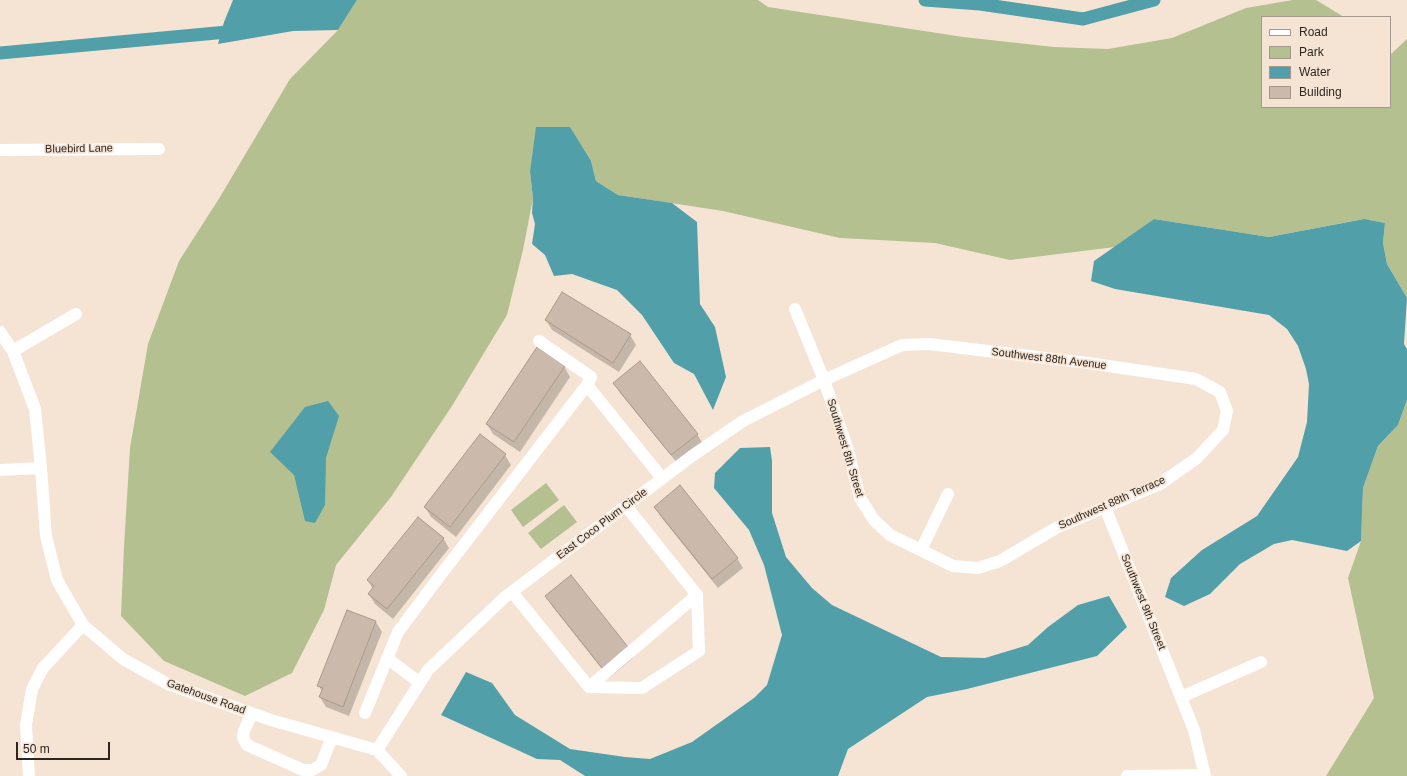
<!DOCTYPE html>
<style>
body{margin:0}
#map{position:relative;width:1407px;height:776px;overflow:hidden;background:#f5e4d4;font-family:Helvetica,sans-serif}
canvas{display:block}
.legend{position:absolute;left:1261px;top:16px;width:130px;height:92px;box-sizing:border-box;background:#f5e4d4;border:1px solid #a5988c;margin:0;padding:5px 7px;list-style:none;font-size:12px;color:#2d2621}
.legend li{display:flex;align-items:center;gap:8px;height:20px}
.legend b{width:20px;border:1px solid #a5988c}
.scale{position:absolute;left:16px;top:742px;width:94px;height:18px;box-sizing:border-box;border:2px solid #2d2621;border-top:0;padding-left:5px;font-size:12px;line-height:14px;white-space:nowrap;color:#2d2621;-webkit-text-stroke:3px #f5e4d4;paint-order:stroke}
</style>
<div id="map">
<canvas width="1407" height="776"></canvas>
<ul class="legend">
<li><b style="height:5px;background:#fff"></b>Road</li>
<li><b style="height:11px;background:#b5c090"></b>Park</li>
<li><b style="height:11px;background:#51a0a9"></b>Water</li>
<li><b style="height:11px;background:#cbbaab"></b>Building</li>
</ul>
<div class="scale">50 m</div>
</div>
<script>
const ctx = document.querySelector('canvas').getContext('2d');
ctx.lineJoin = 'round';
function fill(path, color) { ctx.fillStyle = color; ctx.fill(path, 'evenodd'); }
const toPath = rows => new Path2D(rows.map(r => 'M' + r).join(''));
function trace(path, color, width, dash) { ctx.strokeStyle = color; ctx.lineWidth = width; ctx.lineCap = dash ? 'butt' : 'round'; ctx.setLineDash(dash || []); ctx.stroke(path); }
function label(font, color, halo, rows, align = 'center') {
  ctx.font = font + ' Helvetica,sans-serif'; ctx.lineWidth = 3.5; ctx.setLineDash([]); ctx.textBaseline = 'middle'; ctx.strokeStyle = halo; ctx.fillStyle = color; for (const [text, x, y, turn = 0] of rows) {
    ctx.save(); ctx.translate(x, y); ctx.rotate((+turn || 0) * Math.PI / 180); ctx.textAlign = isNaN(turn) ? turn : align; if (halo) ctx.strokeText(text, 0, 0); ctx.fillText(text, 0, 0); ctx.restore();
  }
}
const green = toPath([
 [357,0,758,0,768,7,963,37,1054,47,1108,49,1172,38,1246,8,1293,0,1316,0,1344,17,1262,17,1262,107,1390,107,1390,55,1407,39,1407,298,1387,264,1383,243,1385,223,1363,219,1269,237,1154,219,1115,247,1010,260,935,243,840,238,723,211,618,195,596,181,591,161,530,172,533,198,523,250,507,315,452,406,391,497,336,565,324,610,292,673,245,696,164,661,121,616,124,547,130,448,148,344,179,261,220,197,290,79,338,30],
 [1407,400,1407,776,1326,776,1374,698,1348,578,1361,541,1363,488,1378,446,1398,425],
 [546,483,559,500,523,527,511,510],
 [564,505,577,522,541,549,528,533]
]);
const water = toPath([
 [233,0,357,0,338,30,293,31,218,44,224,22],
 [536,127,570,127,591,161,596,181,618,195,672,203,697,222,700,304,715,327,726,377,713,410,694,374,674,363,642,315,617,290,572,274,554,276,545,255,532,244,535,224,532,213,533,198,530,172],
 [1154,219,1269,237,1364,219,1385,223,1383,243,1387,264,1407,298,1404,344,1407,349,1407,400,1398,425,1378,446,1363,488,1361,541,1347,551,1292,540,1274,544,1240,564,1210,594,1184,606,1165,597,1171,578,1202,550,1257,516,1298,457,1307,422,1309,384,1306,369,1298,346,1287,329,1269,315,1115,289,1091,281,1094,261],
 [328,401,339,416,326,458,325,505,315,523,305,521,294,475,270,452,305,407],
 [770,447,772,461,772,513,786,557,812,588,832,605,941,657,985,658,1028,645,1048,627,1078,605,1109,596,1127,627,1097,656,967,689,927,697,848,749,838,776,585,776,560,760,537,759,441,715,466,672,492,683,515,715,570,749,625,757,650,759,692,742,754,698,767,685,782,635,764,565,749,530,714,488,715,473,740,448]
]);
const shadow = toPath([
 [546,320,630,335,636,345,619,372,552,330],
 [564,366,570,377,520,452,493,434,487,424],
 [615,383,697,434,703,444,678,464,620,393],
 [505,455,511,465,456,537,431,517,425,507],
 [655,507,737,558,743,568,718,588,661,517],
 [443,538,449,548,393,619,375,604,369,594,373,589,368,581],
 [546,596,628,648,633,658,609,678,552,606],
 [348,611,376,622,382,632,349,716,326,707,320,697,322,692,319,686]
]);
const canal = toPath([
 [925,0,980,4,1083,19,1154,0],
 [0,53,238,31]
]);
const building = toPath([
 [562,292,631,334,613,363,545,320,562,292],
 [537,347,565,366,514,442,486,424,537,347],
 [640,361,698,434,671,455,613,383,640,361],
 [480,434,506,454,450,527,424,507,480,434],
 [680,485,738,558,712,579,654,507,680,485],
 [418,517,444,538,387,609,368,594,374,586,367,580,418,517],
 [571,575,628,647,602,668,545,596,571,575],
 [347,610,376,621,343,707,319,697,323,688,317,686,347,610]
]);
const minor = toPath([
 [0,150,159,149],
 [0,332,13,351,35,409,41,468,46,536,57,580,83,625,123,659,168,684,271,720,377,750,401,776],
 [539,341,591,377,587,385,662,478],
 [13,351,76,314],
 [0,470,41,468],
 [1105,507,1194,730,1205,776],
 [921,550,948,494],
 [512,592,589,687,642,688,699,651,697,595,626,506],
 [387,658,420,683],
 [589,687,697,595],
 [1181,697,1261,662],
 [252,713,244,731,243,737,247,745,303,770,312,770,321,765,332,737],
 [365,713,398,632,439,577,587,385],
 [377,750,428,670,505,597,692,456,743,421,824,380,902,345,929,344,1088,363,1196,379,1220,392,1227,411,1223,430,1197,458,1160,484,1056,528,1000,561,978,568,953,566,890,535,874,520,860,498,847,447,824,380,795,309],
 [29,776,26,725,32,689,43,668,83,625],
 [1127,776,1205,775]
]);
const streetNames = [
 ["Bluebird Lane",79,149,-1],
 ["Southwest 88th Avenue",1049,359,7],
 ["Southwest 8th Street",845,448,73],
 ["Southwest 88th Terrace",1112,503,-24],
 ["East Coco Plum Circle",602,524,-37],
 ["Southwest 9th Street",1143,602,68],
 ["Gatehouse Road",206,697,20]
];
fill(green, '#b5c090');
fill(water, '#51a0a9');
fill(shadow, '#0003');
trace(canal, '#51a0a9', 13);
fill(building, '#cbbaab');
trace(building, '#aa9a8b', 1);
trace(minor, '#fff', 12);
label('11px', '#2d2621', '#f5e4d4', streetNames);
</script>
